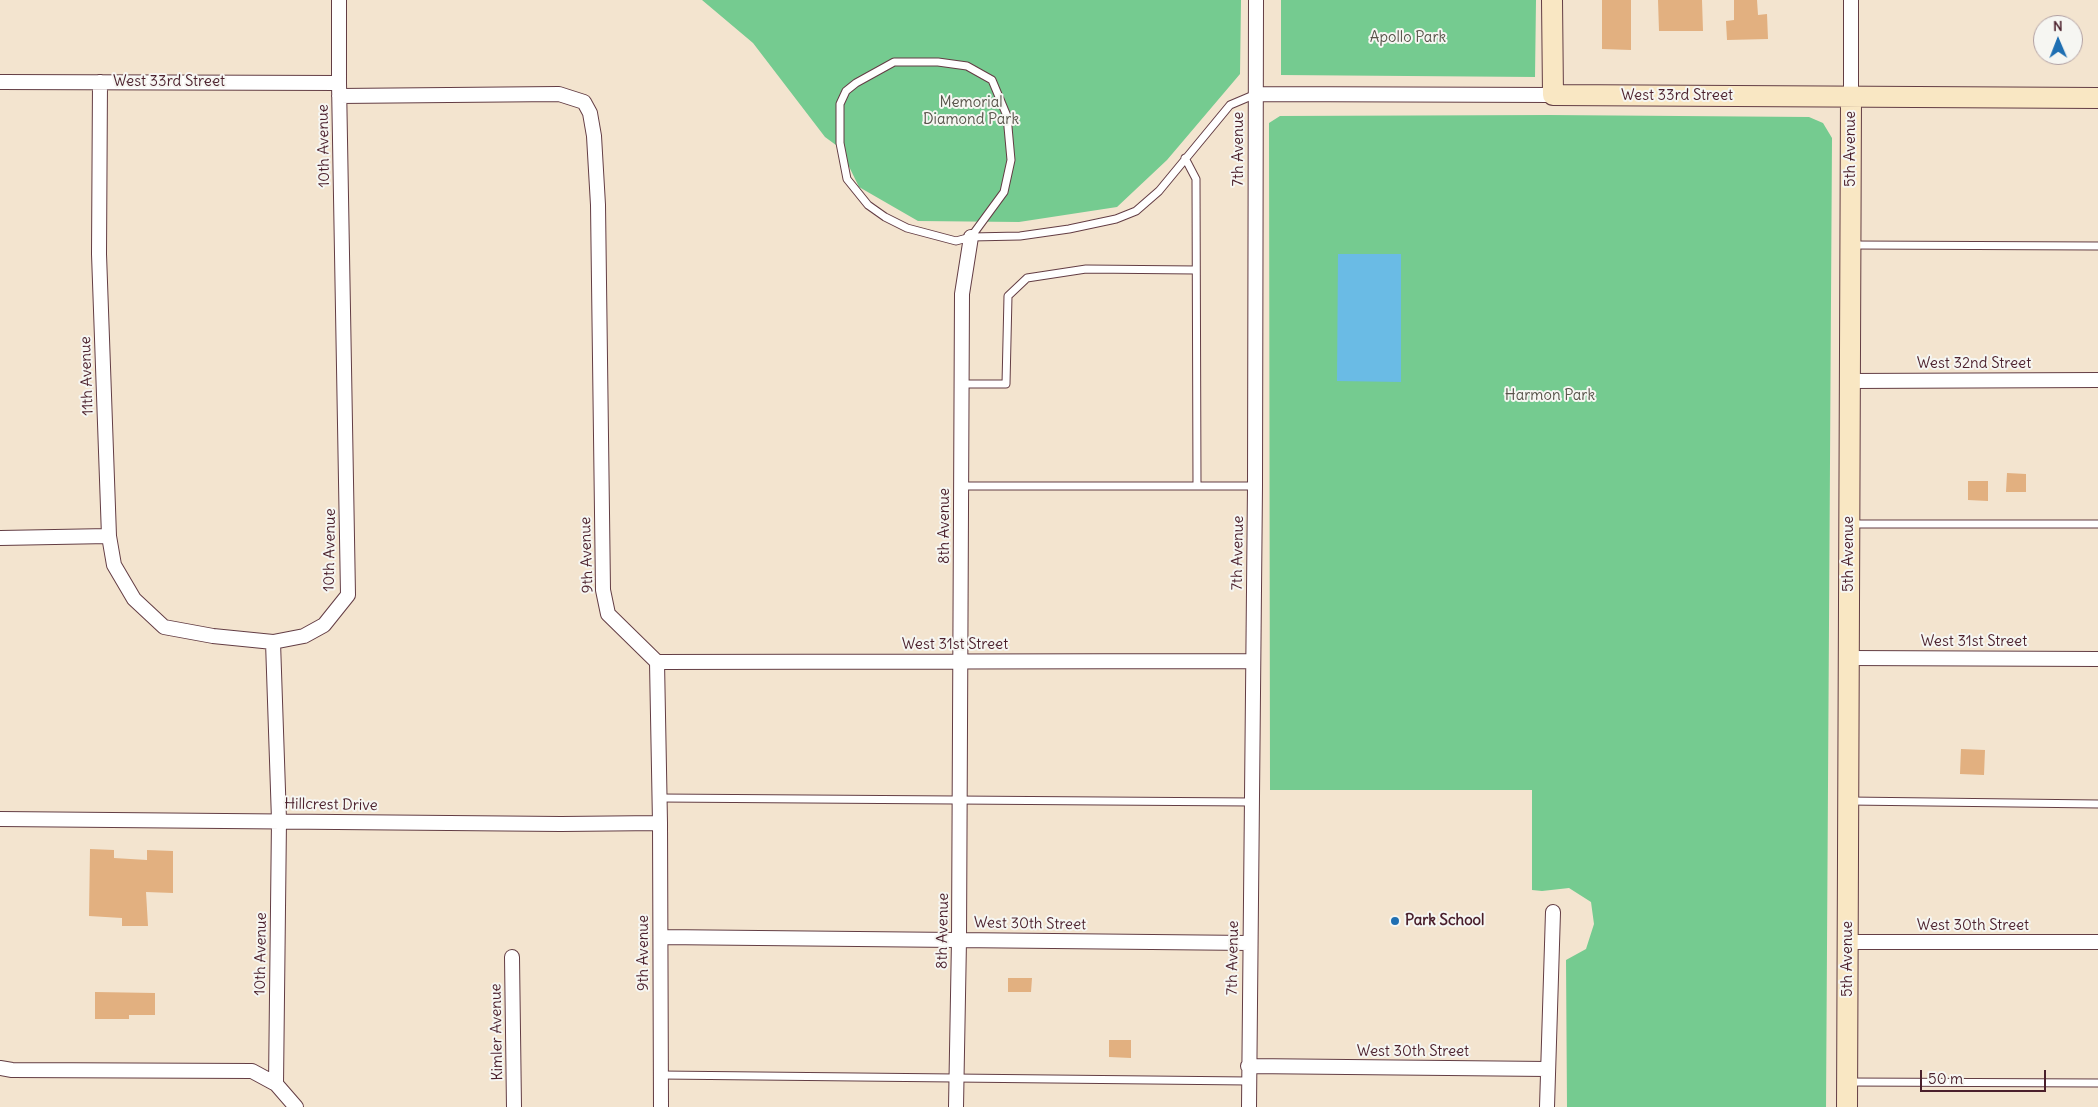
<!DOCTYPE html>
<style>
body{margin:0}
#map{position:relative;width:2098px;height:1107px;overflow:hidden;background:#f3e4cf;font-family:Delius,sans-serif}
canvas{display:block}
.north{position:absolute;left:2033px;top:15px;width:50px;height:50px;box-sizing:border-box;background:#f6f6f2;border:1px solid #b1a0a2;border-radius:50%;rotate:359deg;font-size:14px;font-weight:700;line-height:20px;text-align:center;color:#4a1f2b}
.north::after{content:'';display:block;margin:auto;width:18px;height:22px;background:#1f6fb2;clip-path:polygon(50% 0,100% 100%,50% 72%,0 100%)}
.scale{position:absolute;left:1920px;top:1070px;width:126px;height:22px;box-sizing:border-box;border:2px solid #4a1f2b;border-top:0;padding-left:6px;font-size:15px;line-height:18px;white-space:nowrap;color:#4a1f2b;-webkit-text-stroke:4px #f6f6f2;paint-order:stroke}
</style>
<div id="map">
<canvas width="2098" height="1107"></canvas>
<div class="north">N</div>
<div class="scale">50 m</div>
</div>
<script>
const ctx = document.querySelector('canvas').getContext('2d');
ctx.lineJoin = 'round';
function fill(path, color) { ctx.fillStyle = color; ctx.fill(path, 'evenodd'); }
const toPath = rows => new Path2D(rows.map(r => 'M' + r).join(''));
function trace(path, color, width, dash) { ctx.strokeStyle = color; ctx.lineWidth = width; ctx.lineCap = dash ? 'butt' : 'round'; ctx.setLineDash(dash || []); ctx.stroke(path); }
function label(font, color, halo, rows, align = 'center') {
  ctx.font = font + ' Delius,sans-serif'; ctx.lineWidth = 4; ctx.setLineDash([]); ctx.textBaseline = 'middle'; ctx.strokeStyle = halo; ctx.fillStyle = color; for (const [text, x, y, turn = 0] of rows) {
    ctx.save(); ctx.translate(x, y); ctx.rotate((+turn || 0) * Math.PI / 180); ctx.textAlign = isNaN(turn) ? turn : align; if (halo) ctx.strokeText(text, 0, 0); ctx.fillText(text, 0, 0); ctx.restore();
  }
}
const green = toPath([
 [702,0,1241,0,1240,74,1167,160,1117,207,1019,222,918,221,859,187,840,148,825,137,753,43],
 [1281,0,1536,0,1535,77,1281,75],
 [1549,115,1809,117,1823,123,1832,138,1826,1107,1567,1107,1566,960,1586,949,1594,924,1591,902,1569,888,1542,891,1532,890,1532,790,1270,790,1269,123,1280,116]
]);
const water = toPath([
 [1338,254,1401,254,1401,382,1337,381]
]);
const building = toPath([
 [1602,0,1631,0,1631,50,1602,49],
 [1658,0,1702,0,1703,31,1659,31],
 [1734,0,1757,0,1758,15,1767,14,1768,39,1727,40,1726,21,1734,20],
 [2007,473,2026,474,2026,492,2006,492],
 [1968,481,1988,481,1988,501,1968,500],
 [1961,749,1985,750,1984,775,1960,774],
 [90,849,114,850,114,858,147,860,147,850,173,851,173,893,146,892,148,926,122,926,122,918,89,916],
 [1008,978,1032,978,1031,992,1008,992],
 [95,992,155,993,155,1015,129,1015,129,1019,95,1019],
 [1109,1040,1131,1040,1131,1058,1109,1057]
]);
const lane = toPath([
 [1185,158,1196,179,1197,486],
 [971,237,1004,192,1011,160,1007,116,992,80,967,66,938,62,894,62,856,83,846,91,840,104,840,143,847,179,868,205,885,217,907,228,956,241,971,237,1020,236,1069,229,1116,219,1136,211,1159,191,1230,105,1256,94],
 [1853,245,2098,246],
 [962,384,1006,384,1008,296,1027,278,1086,269,1196,270],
 [962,486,1255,486],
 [1850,524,2098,524],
 [660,798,1251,802],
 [1849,801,2098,804],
 [661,1075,1248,1081],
 [1848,1082,2098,1083]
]);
const street = toPath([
 [1851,0,1851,97],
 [0,82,339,83],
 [100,82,99,254,109,536,114,565,134,599,164,627,213,636,273,642,304,636,324,625,348,595,339,83,339,0],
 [1256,94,1553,95],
 [339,96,559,94,584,102,590,113,594,136,598,205,603,590,608,614,657,662,660,823,661,1107],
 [1850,381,2098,380],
 [0,538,109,536],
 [273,642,279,820,276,1084,296,1107],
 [1849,658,2098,659],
 [657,662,1253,661],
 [0,819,561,824,660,823],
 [661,937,1250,943],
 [1848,942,2098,942],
 [512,957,514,1107],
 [1248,1066,1547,1069],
 [0,1068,12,1070,252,1071,276,1084],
 [956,1107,959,940,962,294,971,237],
 [1249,1107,1255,486,1256,0],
 [1547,1107,1553,912]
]);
const secondary = toPath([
 [1552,0,1553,95,2098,98],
 [1847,1107,1851,97]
]);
const markers = [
 [1395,921,5,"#1f6fb2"]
];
const parkNames = [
 ["Apollo Park",1408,38],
 ["Memorial",971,103],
 ["Diamond Park",971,120],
 ["Harmon Park",1550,396]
];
const streetNames = [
 ["West 33rd Street",169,82],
 ["West 33rd Street",1677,96],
 ["10th Avenue",324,146,-91],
 ["7th Avenue",1239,149,-90],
 ["5th Avenue",1851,149,-90],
 ["West 32nd Street",1974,364],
 ["11th Avenue",87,376,-92],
 ["8th Avenue",945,526,-90],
 ["10th Avenue",330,550,-89],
 ["7th Avenue",1238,553,-89],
 ["5th Avenue",1849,554,-90],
 ["9th Avenue",587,555,-92],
 ["West 31st Street",1974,642],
 ["West 31st Street",955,645],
 ["Hillcrest Drive",331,805,1],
 ["West 30th Street",1030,924,1],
 ["West 30th Street",1973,926],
 ["8th Avenue",943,931,-89],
 ["9th Avenue",644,953,-90],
 ["10th Avenue",261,954,-89],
 ["7th Avenue",1233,958,-89],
 ["5th Avenue",1848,959,-90],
 ["Kimler Avenue",497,1032,-91],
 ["West 30th Street",1413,1052]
];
const poiNames = [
 ["Park School",1405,921]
];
fill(green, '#75cb90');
fill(water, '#6abbe5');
fill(building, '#e2b080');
trace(lane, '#633d44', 9);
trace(street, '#633d44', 16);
trace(secondary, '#633d44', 22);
trace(lane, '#fff', 7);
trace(street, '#fff', 14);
trace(secondary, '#f9e7c3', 20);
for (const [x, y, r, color] of markers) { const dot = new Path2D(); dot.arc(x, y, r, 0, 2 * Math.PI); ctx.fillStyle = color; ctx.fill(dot); trace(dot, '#f6f6f2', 2); }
label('15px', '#575349', '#f6f6f2', parkNames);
label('15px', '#4a1f2b', '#f6f6f2', streetNames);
label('bold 15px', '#4a1f2b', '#f6f6f2', poiNames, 'left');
</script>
